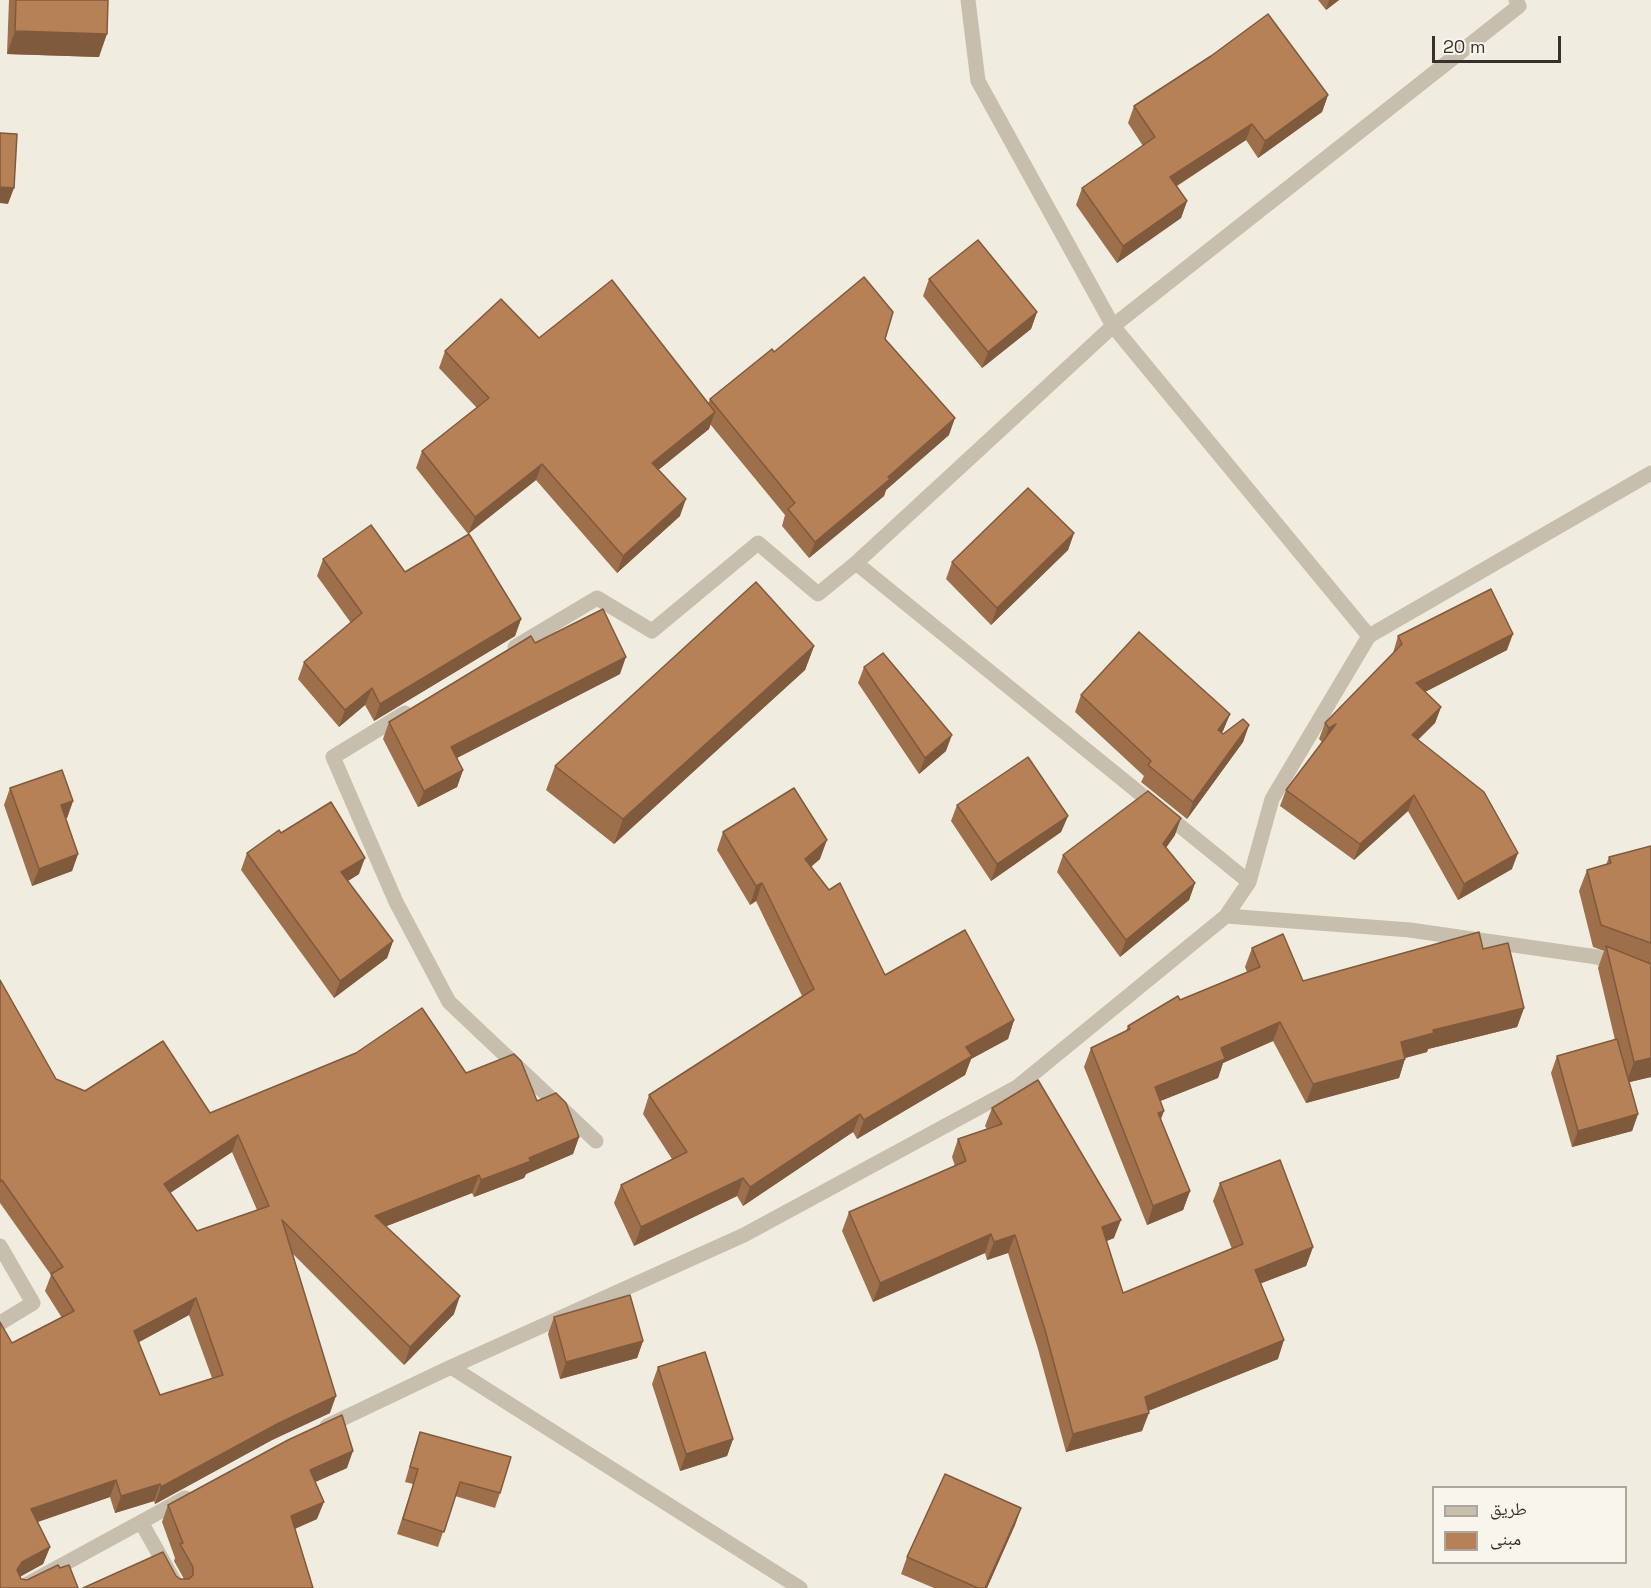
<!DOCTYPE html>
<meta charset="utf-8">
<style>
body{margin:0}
#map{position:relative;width:1651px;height:1588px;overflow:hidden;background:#f0ece0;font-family:"Space Grotesk","Noto Naskh Arabic",sans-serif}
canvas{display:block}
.legend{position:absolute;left:1432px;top:1486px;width:195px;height:78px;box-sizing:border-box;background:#f8f5ec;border:2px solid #aba79f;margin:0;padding:8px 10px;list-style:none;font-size:18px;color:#37312b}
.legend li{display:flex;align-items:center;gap:12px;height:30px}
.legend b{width:30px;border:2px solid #aba79f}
.scale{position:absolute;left:1432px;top:36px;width:129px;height:27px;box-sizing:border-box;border:3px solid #37312b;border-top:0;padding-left:8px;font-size:18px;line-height:21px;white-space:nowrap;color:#37312b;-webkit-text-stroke:4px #f8f5ec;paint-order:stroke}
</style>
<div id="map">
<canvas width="1651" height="1588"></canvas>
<ul class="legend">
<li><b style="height:8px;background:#c7bead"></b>طريق</li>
<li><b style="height:16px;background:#b78157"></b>مبنى</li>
</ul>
<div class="scale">20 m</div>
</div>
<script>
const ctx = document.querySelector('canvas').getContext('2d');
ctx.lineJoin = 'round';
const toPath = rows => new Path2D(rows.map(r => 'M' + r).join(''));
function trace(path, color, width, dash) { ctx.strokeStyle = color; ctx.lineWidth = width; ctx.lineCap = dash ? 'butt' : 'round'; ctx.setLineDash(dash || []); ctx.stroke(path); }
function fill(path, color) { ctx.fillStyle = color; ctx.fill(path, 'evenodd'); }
const minor = toPath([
 [968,0,978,81,1113,326,856,563,1249,882],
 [1369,636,1113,326,1519,6,1516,0],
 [515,647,597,598,652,631,758,543,818,594,856,563],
 [405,713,333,757,396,902,449,1002,596,1141],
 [1226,916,1410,930,1597,957,1651,978],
 [0,1246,33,1303,0,1323],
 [327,1426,451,1367],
 [141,1522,178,1588],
 [20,1588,185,1498],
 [800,1588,451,1367,744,1235,1017,1087,1226,916,1249,882,1272,799,1369,636,1651,473]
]);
const wall = toPath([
 [9,0,108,0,99,57,7,54],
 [1318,0,1339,0,1326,10],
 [1328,95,1322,112,1258,158,1246,140,1177,186,1187,201,1181,218,1117,263,1076,205,1082,188,1143,146,1128,123,1134,106],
 [929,279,1037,312,1031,329,982,368,923,296],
 [539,338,708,404,710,399,774,352,885,339,949,435,886,490,884,496,809,558,782,526,785,515,710,424,709,429,658,470,680,516,617,573,536,480,468,534,416,468,422,451,477,408,439,368,445,351],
 [1074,533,1068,550,991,625,946,579,952,562],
 [323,559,405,572,521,619,515,636,374,721,365,705,339,727,298,679,304,662,351,623,317,576],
 [1398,636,1507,650,1425,692,1441,707,1435,723,1418,740,1512,869,1458,900,1408,811,1354,860,1280,806,1286,790,1322,742,1319,739,1325,723,1393,653],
 [535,643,620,674,457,758,463,770,457,787,418,807,383,739,389,722],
 [814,646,805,670,614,844,546,790,555,766],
 [864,667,946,751,919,774,858,683],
 [1081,695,1230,714,1222,733,1223,734,1249,725,1243,742,1187,819,1141,782,1144,776,1075,712],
 [10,788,73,801,67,818,66,818,78,854,72,871,32,886,4,805],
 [957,805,1068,816,1061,832,991,881,951,821],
 [723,832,820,859,811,867,885,975,1014,1020,1008,1039,971,1059,965,1075,857,1139,853,1132,743,1206,737,1196,634,1246,614,1203,621,1185,672,1159,643,1114,649,1095,802,996,756,901,750,905,717,850],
 [281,833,359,874,348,881,393,941,387,958,334,998,241,870,247,853],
 [1175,835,1166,848,1195,883,1189,900,1120,957,1057,872,1063,855],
 [1651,846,1651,1077,1629,1082,1638,1114,1632,1131,1572,1147,1551,1073,1557,1056,1615,1040,1598,968,1604,951,1593,947,1579,891,1587,870,1606,865,1609,857],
 [1252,948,1303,981,1483,949,1524,1008,1517,1027,1428,1049,1427,1052,1405,1058,1399,1078,1306,1103,1273,1041,1223,1063,1218,1078,1160,1101,1161,1119,1190,1191,1183,1210,1147,1225,1084,1067,1091,1048,1126,1031,1128,1026,1247,972,1245,967],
 [0,980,56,1079,85,1091,210,1113,466,1073,537,1101,579,1137,573,1154,526,1174,524,1178,474,1197,472,1193,386,1226,454,1314,404,1365,293,1254,330,1413,272,1440,155,1504,154,1501,115,1513,110,1497,38,1522,50,1547,43,1564,20,1577,21,1579,27,1580,60,1568,78,1588,0,1588,12,1343,62,1318,45,1291,51,1275,0,1203],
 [232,1152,257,1210,197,1231,170,1193],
 [189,1315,212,1378,160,1395,139,1342],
 [992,1108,1114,1238,1106,1241,1123,1293,1232,1249,1213,1201,1220,1183,1313,1247,1306,1266,1261,1283,1278,1359,1148,1411,1142,1431,1066,1452,1038,1349,1008,1253,987,1260,985,1253,873,1302,842,1231,849,1212,955,1166,952,1157,958,1139,987,1129,985,1126],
 [554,1317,643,1341,637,1358,560,1379,548,1334],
 [658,1367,733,1439,727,1456,680,1471,652,1384],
 [420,1432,500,1493,495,1508,455,1496,438,1547,397,1534,413,1484,405,1482,415,1447],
 [347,1468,315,1482,317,1519,295,1529,313,1588,83,1588,176,1576,180,1579,184,1579,174,1561,175,1558,162,1522,168,1505],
 [1021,1508,1015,1525,987,1588,934,1588,901,1574,907,1557]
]);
const shadedWall = toPath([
 [1329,0,1339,0,1326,10],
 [15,31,107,34,99,57,7,54],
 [1328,95,1322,112,1258,158,1265,141],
 [1252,124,1246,140,1164,194,1170,177],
 [0,187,14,188,8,204,0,203],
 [1187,201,1181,218,1117,263,1123,246],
 [1037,312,1031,329,982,368,988,352],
 [715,412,709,429,646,480,652,463],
 [955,418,949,435,886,490,884,496,809,558,815,542],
 [542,464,536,480,468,534,475,517],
 [686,499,680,516,617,573,623,556],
 [1074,533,1068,550,991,625,997,608],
 [521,619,515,636,374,721,380,704],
 [1513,634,1507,650,1411,699,1416,683],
 [814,646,805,670,614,844,623,819],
 [626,657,620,674,445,764,451,747],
 [372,688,365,705,339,727,345,710],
 [1441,707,1435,723,1406,751,1412,735],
 [1230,714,1223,731,1212,747,1218,730],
 [1336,724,1323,744,1329,728],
 [1249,725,1243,742,1187,819,1193,802],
 [952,735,946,751,919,774,925,758],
 [463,770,457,787,418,807,424,791],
 [1414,795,1408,811,1354,860,1360,844],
 [73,801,67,818,55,822,61,805],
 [1068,816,1061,832,991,881,997,864],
 [1181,818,1175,835,1156,861,1163,844],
 [827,840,820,859,798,877,805,859],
 [1518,853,1512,869,1458,900,1464,884],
 [78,854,72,871,32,886,39,869],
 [365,858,359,874,335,889,341,872],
 [762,883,756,901,750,905,756,886],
 [1195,883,1189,900,1120,957,1126,940],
 [393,941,387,958,334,998,340,981],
 [1524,1008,1517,1027,1428,1049,1427,1052,1394,1061,1401,1042,1433,1030],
 [1014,1020,1008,1039,971,1059,965,1075,857,1139,864,1120,966,1047],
 [1280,1022,1273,1041,1223,1063,1218,1078,1148,1106,1155,1087,1221,1048],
 [1651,1058,1651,1077,1626,1083,1634,1062],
 [1405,1059,1399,1078,1306,1103,1313,1084],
 [1164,1111,1157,1130,1158,1113],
 [860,1114,853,1132,743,1206,750,1187],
 [1638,1114,1632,1131,1572,1147,1578,1131],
 [238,1135,232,1152,158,1201,164,1184],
 [579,1137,573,1154,526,1174,524,1178,474,1197,481,1180,529,1158],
 [479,1175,472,1193,369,1233,375,1216],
 [743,1178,737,1196,634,1246,641,1227],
 [1190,1191,1183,1210,1147,1225,1153,1206],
 [1121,1220,1114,1238,1095,1246,1102,1227],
 [991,1234,985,1253,873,1302,880,1283],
 [1015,1235,1008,1253,987,1260,994,1242],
 [1313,1247,1306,1266,1249,1288,1255,1270],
 [460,1296,454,1314,404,1365,410,1347],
 [196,1298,189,1315,128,1348,134,1331],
 [1284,1340,1278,1359,1138,1415,1145,1397],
 [643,1341,637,1358,560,1379,566,1362],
 [336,1396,330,1413,272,1440,155,1504,161,1487,279,1423],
 [1149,1413,1142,1431,1066,1452,1073,1434],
 [733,1439,727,1456,680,1471,686,1454],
 [353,1451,347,1468,304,1487,310,1470],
 [116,1480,110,1497,25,1526,31,1509],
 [160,1484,154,1501,115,1513,121,1496],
 [324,1502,317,1519,284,1533,291,1516],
 [1021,1508,1015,1525,987,1588,985,1588],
 [50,1547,43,1564,15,1579,17,1570,22,1562]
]);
const building = toPath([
 [16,0,108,0,107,34,15,31,16,0],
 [1268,14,1328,95,1265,141,1252,124,1170,177,1187,201,1123,246,1082,188,1155,137,1134,106,1211,56,1268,14],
 [0,133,17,134,14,188,0,187,0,133],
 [978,240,1037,312,988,352,929,279,978,240],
 [864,277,893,312,885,339,955,418,888,477,890,479,815,542,788,509,795,503,710,399,772,349,774,352,864,277],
 [612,280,715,412,652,463,686,499,623,556,542,464,475,517,422,451,489,398,445,351,501,299,539,338,612,280],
 [1028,488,1074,533,997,608,952,562,1028,488],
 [371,525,405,572,469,534,521,619,380,704,372,688,345,710,304,662,362,613,323,559,371,525],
 [756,582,814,646,623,819,555,766,756,582],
 [1491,589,1513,634,1416,683,1441,707,1412,735,1484,792,1518,853,1464,884,1414,795,1360,844,1286,790,1336,724,1329,728,1325,723,1402,644,1398,636,1491,589],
 [603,609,626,657,451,747,463,770,424,791,389,722,531,636,535,643,603,609],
 [1139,632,1230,714,1218,730,1223,734,1243,719,1249,725,1193,802,1148,765,1151,761,1081,695,1139,632],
 [883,653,952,735,925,758,864,667,883,653],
 [1028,757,1068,816,997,864,957,805,1028,757],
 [62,770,73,801,61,805,78,854,39,869,10,788,62,770],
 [794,788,827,840,805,859,829,890,840,883,885,975,965,930,1014,1020,966,1047,972,1056,864,1120,860,1114,750,1187,743,1178,641,1227,621,1185,687,1152,649,1095,814,989,762,883,756,886,723,832,794,788],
 [1148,791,1181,818,1163,844,1195,883,1126,940,1063,855,1148,791],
 [331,802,365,858,341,872,393,941,340,981,247,853,279,830,281,833,331,802],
 [1651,846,1651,943,1601,925,1587,870,1611,863,1609,857,1651,846],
 [1479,932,1483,949,1508,943,1524,1008,1433,1030,1434,1033,1401,1042,1405,1059,1313,1084,1280,1022,1221,1048,1225,1059,1155,1087,1164,1111,1158,1113,1190,1191,1153,1206,1091,1048,1130,1029,1128,1026,1178,996,1180,1000,1260,967,1252,948,1283,934,1303,981,1479,932],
 [1606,946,1651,964,1651,1058,1634,1062,1606,946],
 [0,980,56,1079,85,1091,163,1041,210,1113,356,1053,422,1008,466,1073,514,1054,521,1061,537,1101,556,1093,566,1103,579,1137,529,1158,531,1161,481,1180,479,1175,375,1216,460,1296,410,1347,282,1220,336,1396,279,1423,161,1487,160,1484,121,1496,116,1480,31,1509,50,1547,22,1562,17,1570,21,1579,27,1580,58,1565,60,1568,69,1565,78,1588,0,1588,0,1322,12,1343,74,1311,51,1274,63,1267,2,1180,0,1182,0,980],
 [238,1135,269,1206,197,1231,164,1184,238,1135],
 [196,1298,223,1375,160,1395,134,1331,196,1298],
 [1617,1039,1638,1114,1578,1131,1557,1056,1617,1039],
 [1038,1080,1121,1220,1102,1227,1123,1293,1243,1244,1220,1183,1280,1160,1313,1247,1255,1270,1284,1340,1145,1397,1149,1413,1073,1434,1045,1330,1015,1235,994,1242,991,1234,880,1283,849,1212,966,1161,958,1139,1002,1124,992,1108,1038,1080],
 [630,1295,643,1341,566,1362,554,1317,630,1295],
 [705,1352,733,1439,686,1454,658,1367,705,1352],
 [342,1415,353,1451,310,1470,324,1502,291,1516,313,1588,83,1588,163,1552,176,1576,180,1579,189,1579,193,1575,193,1567,180,1544,183,1543,168,1505,288,1440,342,1415],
 [420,1432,511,1457,500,1493,460,1482,444,1532,403,1519,418,1469,410,1467,420,1432],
 [945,1474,1021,1508,985,1588,978,1588,907,1557,945,1474]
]);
trace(minor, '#c7bead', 15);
fill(wall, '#9d6f4b');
fill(shadedWall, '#805a3d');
fill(building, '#b78157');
trace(building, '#805a3d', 1.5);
</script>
